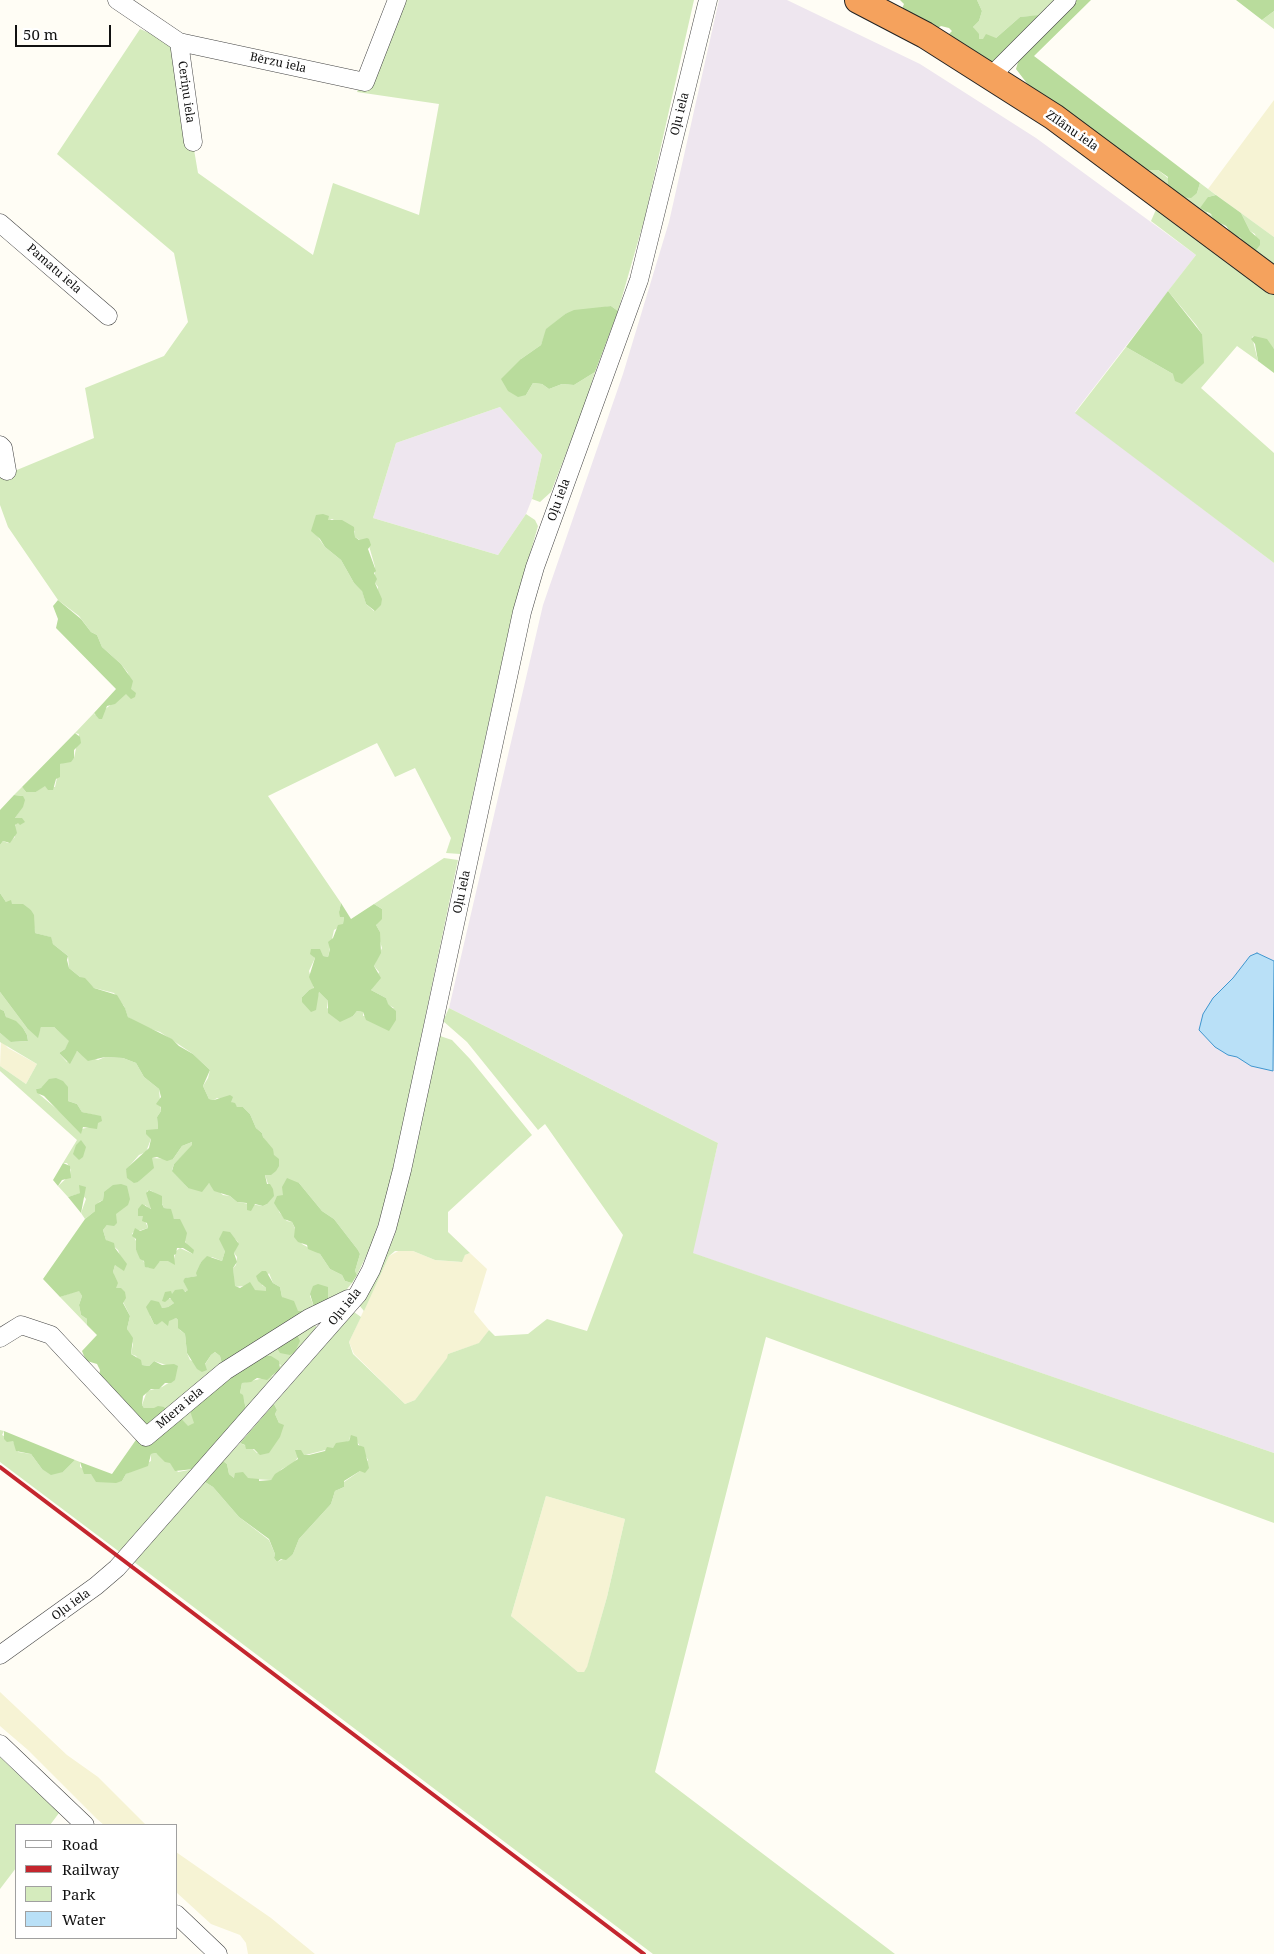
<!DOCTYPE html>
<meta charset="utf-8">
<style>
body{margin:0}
#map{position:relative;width:1274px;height:1954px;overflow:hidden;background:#fffdf5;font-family:"Noto Serif",serif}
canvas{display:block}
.legend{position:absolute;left:15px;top:1824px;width:162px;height:115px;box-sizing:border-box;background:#fff;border:1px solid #a0a0a0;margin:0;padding:6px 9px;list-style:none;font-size:15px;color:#111}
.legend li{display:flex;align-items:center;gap:10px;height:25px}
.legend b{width:25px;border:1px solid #a0a0a0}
.scale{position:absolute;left:15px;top:25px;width:96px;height:22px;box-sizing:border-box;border:2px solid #111;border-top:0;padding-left:6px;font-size:15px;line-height:18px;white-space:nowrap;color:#111;-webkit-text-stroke:4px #fff;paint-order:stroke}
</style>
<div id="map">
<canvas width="1274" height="1954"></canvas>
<ul class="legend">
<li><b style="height:6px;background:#fff"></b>Road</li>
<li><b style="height:6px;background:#c4262e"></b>Railway</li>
<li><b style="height:14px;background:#d5ebbd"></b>Park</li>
<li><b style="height:14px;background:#b9e0f7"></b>Water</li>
</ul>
<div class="scale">50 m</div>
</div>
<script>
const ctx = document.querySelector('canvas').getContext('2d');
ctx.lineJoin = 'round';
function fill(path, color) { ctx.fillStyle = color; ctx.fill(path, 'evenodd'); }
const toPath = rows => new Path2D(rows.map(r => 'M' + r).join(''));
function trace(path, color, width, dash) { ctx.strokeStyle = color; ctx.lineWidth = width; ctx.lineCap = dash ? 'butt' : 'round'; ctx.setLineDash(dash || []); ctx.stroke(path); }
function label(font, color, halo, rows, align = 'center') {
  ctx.font = font + ' "Noto Serif",serif'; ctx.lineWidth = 5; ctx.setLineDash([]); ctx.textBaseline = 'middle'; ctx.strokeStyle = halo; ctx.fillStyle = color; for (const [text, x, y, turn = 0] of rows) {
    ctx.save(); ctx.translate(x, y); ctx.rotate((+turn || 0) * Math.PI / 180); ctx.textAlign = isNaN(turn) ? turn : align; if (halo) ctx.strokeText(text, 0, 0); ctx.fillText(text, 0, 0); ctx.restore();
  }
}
const industrial = toPath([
 [719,0,787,0,920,64,1036,138,1196,255,1075,412,1274,563,1274,1453,692,1253,718,1143,449,1008,543,605,623,374,669,222],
 [500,407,542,455,532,499,526,514,498,555,373,518,396,443]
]);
const farmland = toPath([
 [1274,100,1274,237,1208,189],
 [1,1040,8,1048,37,1064,26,1084,0,1066],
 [402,1249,413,1251,435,1260,461,1262,465,1255,470,1253,487,1269,474,1312,489,1330,480,1343,448,1354,448,1358,415,1400,405,1404,354,1354,349,1342,389,1256],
 [546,1496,625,1519,607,1597,587,1668,584,1672,578,1672,511,1616],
 [0,1692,67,1755,98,1777,146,1825,104,1825,97,1819,28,1750,0,1726],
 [176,1852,271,1918,315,1954,248,1954,246,1943,240,1935,211,1924,176,1892]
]);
const green = toPath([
 [392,0,694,0,645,217,618,311,611,306,565,314,547,329,541,345,521,359,526,395,533,383,542,384,549,389,562,384,574,385,595,372,584,407,551,492,540,502,532,499,542,455,500,407,396,443,373,518,498,555,526,514,535,520,538,526,511,620,460,854,446,853,451,838,415,768,395,777,377,743,268,796,341,903,339,912,344,917,343,925,334,930,328,957,313,955,315,958,309,971,314,989,309,990,302,997,317,999,319,992,328,1001,327,1008,346,1018,353,1016,357,1011,363,1012,363,1016,394,1008,387,1004,386,998,371,990,379,972,374,966,382,948,379,938,380,932,376,925,382,909,374,904,444,858,458,860,389,1191,371,1246,357,1275,355,1271,360,1254,358,1250,334,1219,322,1211,299,1183,283,1195,278,1206,279,1212,287,1221,292,1222,302,1244,320,1254,330,1269,342,1275,345,1281,352,1283,342,1295,328,1302,328,1287,311,1292,310,1296,314,1307,304,1317,282,1297,280,1287,273,1283,269,1273,262,1285,266,1288,266,1291,260,1292,244,1286,234,1287,233,1268,236,1265,237,1257,234,1253,238,1242,235,1239,225,1251,222,1261,212,1257,201,1262,197,1276,186,1278,183,1281,189,1290,184,1292,183,1289,168,1299,173,1299,174,1303,168,1307,162,1308,151,1300,150,1316,154,1324,157,1325,161,1321,176,1318,178,1320,180,1330,185,1334,187,1353,190,1360,204,1366,211,1355,215,1352,220,1356,222,1364,167,1413,154,1409,144,1408,142,1405,147,1391,162,1387,175,1379,169,1366,154,1361,149,1366,142,1365,136,1356,131,1354,133,1344,127,1329,130,1316,116,1288,113,1272,115,1265,118,1266,120,1256,118,1250,106,1240,103,1230,107,1225,104,1192,103,1200,99,1202,95,1211,85,1219,81,1213,86,1199,81,1193,68,1197,58,1186,70,1175,71,1170,67,1163,63,1163,77,1140,0,1071,0,1066,26,1084,37,1064,0,1042,0,1033,12,1042,28,1041,27,1035,23,1028,6,1017,4,1011,0,1009,0,992,27,1028,40,1030,41,1027,54,1027,70,1041,65,1049,59,1053,67,1062,77,1051,82,1055,98,1060,105,1057,123,1058,136,1063,144,1077,159,1089,161,1111,157,1117,158,1129,154,1131,146,1152,139,1155,126,1170,138,1182,145,1173,152,1158,173,1159,182,1146,192,1142,193,1145,174,1164,172,1170,188,1188,209,1183,223,1195,230,1196,237,1202,263,1206,267,1204,268,1184,265,1175,274,1155,263,1137,262,1133,256,1128,250,1114,243,1107,237,1107,231,1102,217,1098,214,1100,209,1099,203,1086,208,1078,210,1070,193,1054,160,1032,142,1026,128,1017,124,1006,114,993,94,988,80,977,69,968,68,956,53,944,50,937,35,933,31,910,6,902,0,893,0,845,3,841,8,843,15,837,15,826,18,819,15,818,21,809,23,796,14,795,22,787,26,792,36,792,45,785,55,787,60,764,74,758,79,734,75,733,94,713,95,715,104,710,131,689,128,673,121,664,102,647,97,635,91,632,79,616,58,600,8,527,0,505,0,477,94,438,85,388,164,356,188,322,174,253,57,154,140,29,176,44,198,173,313,255,333,183,419,215,439,104,357,92],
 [332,519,355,531,355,537,369,546,375,567,375,583,378,587,374,611,366,604,362,590,354,583,341,560,325,547,312,529],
 [64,1083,67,1087,68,1101,77,1104,82,1112,94,1115,91,1127,81,1129,40,1095,36,1089],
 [150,1190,158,1195,164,1208,169,1209,174,1219,181,1225,185,1235,185,1241,193,1254,180,1248,176,1251,174,1259,160,1261,148,1268,136,1250,138,1245,132,1233,148,1228,143,1216,145,1205,150,1209,152,1206,147,1191],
 [977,0,1062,0,1048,15,1020,17,996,38,983,39,979,39,973,27,979,21,982,11],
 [1274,11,1274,29,1262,20],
 [1141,170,1158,170,1168,178,1167,189],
 [1200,183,1216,195,1208,197,1207,213,1214,216,1232,234,1241,238,1242,244,1179,197,1197,193],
 [1158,205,1274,294,1274,349,1254,336,1252,337,1258,361,1237,346,1201,388,1274,453,1274,563,1075,413,1126,347,1173,374,1202,343,1202,334,1196,325,1168,291,1196,255,1151,221],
 [1241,213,1274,237,1274,269,1250,250,1256,238,1255,234,1250,231],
 [449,1008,718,1143,693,1253,1274,1453,1274,1523,766,1337,655,1772,895,1954,653,1954,134,1562,205,1482,213,1487,239,1517,269,1540,275,1554,274,1558,277,1562,293,1554,299,1539,331,1504,335,1491,344,1487,344,1482,360,1471,368,1460,355,1438,350,1437,349,1441,333,1448,298,1457,294,1463,282,1469,271,1480,234,1478,229,1474,227,1464,223,1461,240,1443,253,1449,257,1453,273,1444,279,1433,279,1423,275,1414,277,1410,274,1404,354,1312,361,1317,349,1342,353,1354,405,1404,415,1400,447,1358,448,1354,479,1343,489,1330,495,1336,528,1334,547,1319,587,1331,623,1235,545,1124,538,1130,467,1042,443,1021],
 [546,1496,625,1519,607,1597,587,1667,584,1672,578,1672,511,1616],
 [440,1036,452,1040,470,1059,532,1135,448,1212,448,1232,470,1253,465,1255,462,1262,435,1260,413,1251,395,1251,389,1256,364,1311,359,1305,377,1277,395,1234],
 [79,1290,82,1296,79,1305,81,1315,87,1319,87,1325,60,1297],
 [315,1324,317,1330,246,1410,244,1400,240,1393,242,1383,273,1376,281,1365,262,1356,296,1333],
 [189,1408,195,1423,188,1427,179,1416],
 [0,1430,4,1431,2,1435,13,1441,18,1452,31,1454,42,1469,63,1472,75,1460,80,1462,80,1467,91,1474,111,1482,122,1481,126,1474,151,1461,151,1454,156,1453,171,1463,178,1472,194,1469,121,1553,0,1462],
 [0,1757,59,1813,50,1825,16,1825,16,1868,0,1889]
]);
const forest = toPath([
 [900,0,977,0,982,11,979,21,973,27,979,34,979,39,983,39,986,34,996,38,1020,17,1040,15,995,65,950,38,949,34,952,31,949,28,941,26,936,29,901,11,904,4],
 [1077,0,1091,0,1034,56,1200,183,1197,193,1191,198,1179,197,1167,189,1168,177,1158,170,1141,170,1029,86,1016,69,1019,59],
 [1236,0,1274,0,1274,11,1262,20],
 [1216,195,1241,213,1250,231,1260,240,1260,245,1256,250,1250,250,1242,244,1241,238,1232,234,1226,226,1214,220,1211,214,1200,208,1208,197],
 [1168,291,1202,334,1204,363,1182,384,1175,381,1173,374,1126,347],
 [611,306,618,311,595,372,574,385,562,384,549,389,542,384,533,383,526,395,518,397,508,391,501,379,521,359,541,345,546,329,565,314,574,310],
 [1254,336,1267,339,1274,349,1274,373,1258,361,1255,344,1251,339],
 [323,514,329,516,328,520,342,520,354,527,355,537,359,540,367,538,369,539,371,545,368,549,376,571,374,573,377,579,375,583,382,599,381,605,375,611,366,604,362,591,354,583,341,560,325,547,320,539,311,531,316,515],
 [58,600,81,619,91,632,97,635,102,647,121,664,133,681,131,689,136,693,135,697,131,699,126,694,115,704,107,706,102,719,99,719,94,713,116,689,56,628,58,619,53,606],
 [75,733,80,737,81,743,74,750,74,758,71,762,60,764,60,777,56,779,53,790,48,790,45,786,36,792,26,792,22,787],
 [14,795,23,796,25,800,23,807,15,818,22,818,25,822,20,825,18,823,15,825,17,833,10,843,3,841,0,845,0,810],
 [0,893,6,902,11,900,12,904,23,904,31,910,34,915,35,933,51,937,53,944,68,956,67,960,69,968,80,977,85,978,94,988,117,995,125,1008,128,1017,172,1039,179,1046,193,1054,210,1070,203,1086,209,1099,214,1100,230,1095,233,1097,231,1102,235,1103,237,1107,243,1107,250,1114,256,1128,262,1133,263,1137,273,1149,274,1155,279,1159,279,1166,276,1171,271,1175,265,1175,267,1184,270,1184,273,1189,274,1196,267,1204,263,1206,255,1204,251,1211,247,1210,247,1203,237,1202,230,1196,214,1191,209,1183,202,1192,188,1188,172,1171,174,1164,192,1145,192,1142,182,1146,173,1159,167,1161,157,1157,152,1158,154,1168,138,1182,134,1183,127,1178,126,1169,149,1148,151,1139,146,1134,146,1130,158,1129,157,1117,161,1111,161,1107,156,1104,161,1097,159,1089,144,1077,136,1063,123,1058,105,1057,88,1061,77,1051,70,1064,59,1053,65,1049,69,1041,54,1027,41,1027,38,1038,27,1028,0,992],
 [341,903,351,919,374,904,382,909,382,919,376,925,380,932,381,953,374,966,381,978,371,990,386,998,388,1004,396,1011,396,1020,389,1031,366,1020,363,1012,357,1011,353,1016,340,1022,328,1013,328,1001,319,992,316,1010,311,1012,302,1002,302,997,309,990,314,988,309,977,315,958,310,954,311,949,320,949,323,956,328,957,330,949,328,942,333,938,338,925,343,924,344,917,340,917,339,912],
 [0,1009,4,1011,6,1017,16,1021,23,1028,27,1035,28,1041,11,1042,0,1033],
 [56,1078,63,1081,68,1087,68,1101,77,1104,82,1112,101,1116,102,1121,98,1123,97,1129,83,1127,81,1134,44,1096,37,1093,36,1089,41,1088,49,1079],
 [81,1140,86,1147,83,1157,79,1160,73,1154,76,1145],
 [63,1163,70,1166,71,1178,62,1180,58,1186,53,1180],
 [287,1178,299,1183,322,1211,334,1219,358,1250,360,1254,355,1271,357,1275,352,1283,345,1281,342,1275,330,1269,320,1254,308,1249,307,1245,298,1242,294,1237,295,1228,292,1222,284,1219,274,1203,277,1196,283,1195,282,1187],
 [121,1184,127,1186,130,1199,128,1205,116,1214,117,1223,114,1226,107,1225,103,1230,106,1240,114,1243,115,1248,127,1264,124,1271,115,1265,113,1272,118,1283,116,1288,121,1288,125,1292,126,1298,123,1303,130,1316,127,1329,133,1338,131,1354,141,1360,142,1365,149,1366,154,1361,162,1365,174,1364,178,1366,175,1380,171,1383,165,1383,159,1389,151,1389,143,1396,142,1405,144,1408,154,1408,158,1406,164,1407,166,1410,145,1427,99,1377,100,1370,97,1364,87,1361,84,1356,82,1351,97,1335,87,1325,87,1319,81,1315,79,1305,82,1296,79,1291,60,1297,43,1279,85,1219,95,1211,95,1205,103,1200,104,1192,113,1185],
 [79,1185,86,1187,81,1213,68,1197,80,1193],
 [149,1190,162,1196,162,1204,164,1208,171,1209,174,1219,180,1219,187,1233,185,1242,194,1250,193,1254,183,1248,177,1248,176,1254,174,1255,175,1265,168,1261,160,1261,154,1269,145,1267,144,1261,140,1259,136,1250,136,1239,132,1236,135,1228,140,1231,148,1228,147,1223,142,1221,143,1216,138,1216,138,1209,142,1204,151,1209,146,1193],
 [223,1231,230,1232,239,1244,234,1253,237,1262,233,1268,235,1286,240,1288,250,1282,255,1290,266,1291,266,1288,258,1281,256,1276,262,1271,266,1271,273,1283,280,1287,282,1297,294,1301,298,1311,302,1311,304,1317,222,1364,220,1356,215,1352,211,1355,205,1364,207,1370,202,1372,197,1369,187,1353,185,1334,178,1328,178,1320,176,1318,169,1321,168,1326,162,1321,157,1325,154,1324,146,1307,151,1300,159,1302,162,1308,168,1307,174,1303,170,1298,165,1302,162,1301,165,1292,171,1291,172,1294,175,1290,183,1289,185,1292,188,1290,183,1281,185,1278,197,1276,196,1273,201,1262,207,1256,222,1261,225,1251,219,1239],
 [318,1284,328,1287,328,1302,314,1307,310,1294,313,1286],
 [296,1333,300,1341,295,1352,290,1355,280,1353,277,1348],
 [262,1356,271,1356,279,1361,280,1369,267,1380,257,1378,251,1382,242,1383,240,1393,243,1395,246,1410,194,1469,175,1471,170,1463,165,1462,156,1453,151,1454,148,1466,126,1474,122,1481,116,1483,96,1482,91,1474,84,1474,80,1462,112,1474,138,1437,143,1439,179,1416,188,1426,194,1423,189,1408,211,1388],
 [274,1404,277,1410,275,1414,279,1423,284,1425,280,1437,269,1453,260,1455,254,1449,246,1449,245,1445,240,1443],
 [4,1431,75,1460,63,1472,51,1475,42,1469,31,1454,16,1451,13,1441,7,1442,4,1439],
 [351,1435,357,1437,358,1445,364,1447,369,1468,365,1473,360,1471,344,1481,344,1487,335,1491,331,1504,299,1539,293,1554,286,1560,281,1559,277,1562,274,1558,275,1554,269,1539,239,1517,213,1487,205,1482,223,1461,227,1464,229,1474,234,1478,235,1473,243,1472,248,1478,259,1479,259,1481,271,1480,275,1474,298,1459,295,1450,301,1450,304,1455,309,1455,325,1451,327,1447,333,1448,336,1443,349,1441]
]);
const water = toPath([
 [1257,953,1274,961,1273,1071,1251,1066,1237,1057,1228,1055,1215,1047,1199,1030,1203,1014,1213,998,1233,978,1250,956,1257,953]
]);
const minor = toPath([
 [117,0,179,42,365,82,397,0],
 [179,42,193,142],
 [991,76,1067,0],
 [0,223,108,316],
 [0,445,3,448,7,471],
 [0,1338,21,1325,51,1335,146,1437,225,1371,309,1318,348,1299],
 [0,1655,96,1586,117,1568,358,1294,371,1270,387,1228,402,1170,522,612,535,567,639,280,708,0],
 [0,1744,85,1825],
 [176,1914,218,1954]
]);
const highway = toPath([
 [858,0,925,35,1054,117,1274,281]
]);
const rail = toPath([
 [0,1467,644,1954]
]);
const streetNames = [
 ["Bērzu iela",278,63,12],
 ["Ceriņu iela",186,92,82],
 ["Oļu iela",680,114,-76],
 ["Zīlānu iela",1072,131,35],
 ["Pamatu iela",54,269,41],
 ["Oļu iela",559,500,-70],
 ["Oļu iela",462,892,-78],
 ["Oļu iela",345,1307,-51],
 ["Miera iela",180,1408,-40],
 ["Oļu iela",71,1605,-36]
];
fill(industrial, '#eee6ef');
fill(farmland, '#f6f3d4');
fill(green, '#d5ebbd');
fill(forest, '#b9dc9c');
fill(water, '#b9e0f7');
trace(water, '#3f96cf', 1);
trace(minor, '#444', 19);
trace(highway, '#222', 28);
trace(minor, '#fff', 18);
trace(highway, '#f5a25d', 26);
trace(rail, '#c4262e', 4);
label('12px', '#111', '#fff', streetNames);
</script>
